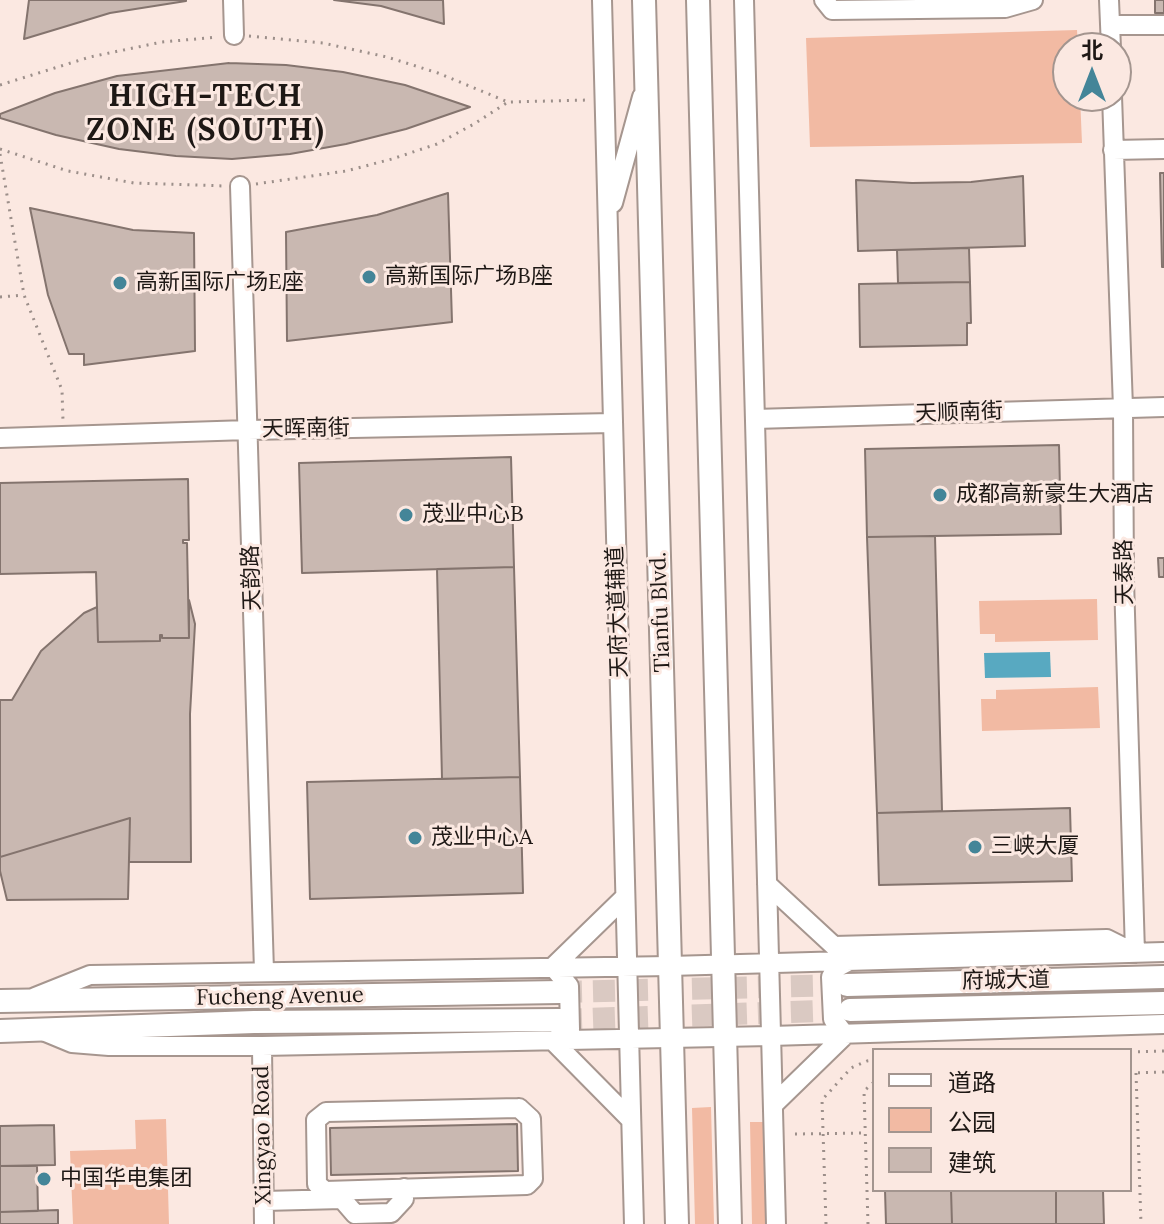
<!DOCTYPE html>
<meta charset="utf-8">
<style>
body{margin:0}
#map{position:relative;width:1164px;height:1224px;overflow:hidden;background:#fbe8e1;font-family:Lora,"Noto Sans SC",serif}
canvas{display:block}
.legend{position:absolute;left:872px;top:1048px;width:260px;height:144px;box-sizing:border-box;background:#fbe8e1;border:2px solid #a3958f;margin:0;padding:10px 14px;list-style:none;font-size:24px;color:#1e1815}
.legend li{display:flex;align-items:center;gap:16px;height:40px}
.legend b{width:40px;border:2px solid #a3958f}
.north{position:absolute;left:1052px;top:32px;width:80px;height:80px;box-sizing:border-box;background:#fbe8e1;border:2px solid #a3958f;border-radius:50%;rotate:0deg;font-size:22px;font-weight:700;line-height:32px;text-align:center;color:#1e1815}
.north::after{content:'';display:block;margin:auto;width:28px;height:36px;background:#448598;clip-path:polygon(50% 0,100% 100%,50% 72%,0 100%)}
</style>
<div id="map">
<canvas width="1164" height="1224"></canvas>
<ul class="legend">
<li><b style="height:10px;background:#fff"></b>道路</li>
<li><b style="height:22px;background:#f2baa3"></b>公园</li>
<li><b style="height:22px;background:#c9b8b1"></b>建筑</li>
</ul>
<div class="north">北</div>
</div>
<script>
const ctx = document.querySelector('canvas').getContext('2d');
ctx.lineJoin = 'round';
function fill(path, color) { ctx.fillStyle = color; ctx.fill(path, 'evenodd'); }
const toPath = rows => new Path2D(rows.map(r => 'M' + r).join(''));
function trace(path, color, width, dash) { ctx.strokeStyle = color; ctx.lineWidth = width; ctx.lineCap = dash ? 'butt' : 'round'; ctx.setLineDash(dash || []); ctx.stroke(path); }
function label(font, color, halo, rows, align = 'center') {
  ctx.font = font + ' Lora,"Noto Sans SC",serif'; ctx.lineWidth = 6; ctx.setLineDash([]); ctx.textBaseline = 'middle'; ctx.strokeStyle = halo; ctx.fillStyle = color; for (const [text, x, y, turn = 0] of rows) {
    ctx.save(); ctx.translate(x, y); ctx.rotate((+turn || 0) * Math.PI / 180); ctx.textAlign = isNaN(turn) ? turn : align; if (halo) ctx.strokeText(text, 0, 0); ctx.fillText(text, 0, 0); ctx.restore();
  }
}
const green = toPath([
 [1077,30,1078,48,1068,48,1068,96,1080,96,1082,143,810,147,806,38],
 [1097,599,1098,640,995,642,995,634,980,634,979,601],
 [1098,687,1100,728,982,731,981,699,996,699,996,690],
 [711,1107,714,1224,695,1224,692,1108],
 [166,1119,169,1224,73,1224,70,1151,136,1149,135,1120],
 [750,1122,771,1122,773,1224,752,1224]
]);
const water = toPath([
 [1050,652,1051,677,985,678,984,653]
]);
const building = toPath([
 [29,0,186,0,186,1,110,13,24,39,29,0],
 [334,0,443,0,444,24,381,6,334,0],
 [1155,0,1164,0,1164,13,1155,13,1155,0],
 [229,63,286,65,343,72,405,85,470,107,406,129,346,144,290,154,232,159,176,156,119,149,56,135,0,118,0,114,55,93,117,76,229,63],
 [1160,173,1164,173,1164,267,1162,267,1160,173],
 [1023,176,1025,246,858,251,856,180,912,183,971,182,1023,176],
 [448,193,452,322,287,341,286,232,377,215,448,193],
 [30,208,133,230,194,233,195,351,84,365,84,354,69,354,48,295,30,208],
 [969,248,970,282,898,283,897,250,969,248],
 [970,282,971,323,967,323,967,345,860,347,859,284,970,282],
 [1059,445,1061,534,867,537,865,449,1059,445],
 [511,457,514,567,302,573,299,463,511,457],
 [188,479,189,540,183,540,183,543,187,543,189,638,162,638,162,635,160,635,160,641,98,642,96,572,0,574,0,483,188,479],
 [935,536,942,811,877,813,867,537,935,536],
 [1158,558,1164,558,1164,577,1159,577,1158,558],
 [514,567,520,777,442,779,437,569,514,567],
 [189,600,195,624,190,714,191,862,129,862,130,818,0,857,0,700,12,700,41,651,84,613,97,607,98,642,160,641,160,635,162,635,162,638,189,638,189,600],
 [520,777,523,893,310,899,307,782,520,777],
 [1070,808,1072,881,879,885,877,813,1070,808],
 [130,818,128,899,7,900,0,871,0,857,130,818],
 [517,1124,518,1171,331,1175,330,1128,517,1124],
 [54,1125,55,1165,0,1166,0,1126,54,1125],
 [0,1166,37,1166,38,1211,0,1212,0,1166],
 [885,1190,951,1190,952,1224,886,1224,885,1190],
 [951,1190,1056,1190,1056,1224,952,1224,951,1190],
 [1056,1190,1103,1190,1104,1224,1056,1224,1056,1190],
 [58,1210,58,1224,0,1224,0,1212,58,1210]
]);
const majorTunnel = toPath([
 [560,992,847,985],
 [560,1020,850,1010]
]);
const path = toPath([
 [249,36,323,43,387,57,438,73,508,102,588,100],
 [0,85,90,57,162,42,218,37],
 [0,149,68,171,134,183,225,186],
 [0,154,24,295,62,390,63,421],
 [256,184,346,171,392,159,437,144,474,124,508,102],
 [0,297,24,295],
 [1130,1052,1164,1051],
 [1130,1073,1164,1072],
 [1136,1073,1141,1224],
 [795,1134,865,1133],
 [826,1224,822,1100,851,1068,867,1061,874,1060],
 [868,1224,864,1091,874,1082]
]);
const minor = toPath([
 [233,0,234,35],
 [602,0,634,1224],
 [744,0,776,1224],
 [824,0,832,10,1005,8,1033,0],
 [1109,0,1111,48],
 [1110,25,1164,25],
 [1113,150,1164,149],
 [240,186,264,971],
 [613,203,642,97],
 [755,419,1164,407],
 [0,438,248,430,613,423],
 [767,884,834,946,1107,939,1135,953,1124,580,1123,408,1112,96],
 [625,897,553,967,569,986,570,1029,553,1041,631,1120],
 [35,997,90,975,670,966,1164,952],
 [43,1031,72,1043,109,1046,262,1046,771,1036,1164,1024],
 [262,1046,264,1224],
 [773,1105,845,1035,833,1019,831,977,838,967,851,960],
 [519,1108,531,1119,533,1179,527,1185,325,1191,317,1184,316,1120,326,1112,519,1108],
 [264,1201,342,1199,355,1214,391,1213,404,1199,404,1188]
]);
const major = toPath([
 [644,0,677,1224],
 [698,0,730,1224],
 [847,985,1164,977],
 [0,1001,560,992],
 [850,1010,1164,1003],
 [0,1031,254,1022,560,1020]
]);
const markers = [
 [369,277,8,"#448598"],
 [120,283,8,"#448598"],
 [940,495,8,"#448598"],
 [406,515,8,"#448598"],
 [415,838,8,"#448598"],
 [975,847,8,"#448598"],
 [44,1179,8,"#448598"]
];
const poiNames = [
 ["高新国际广场B座",385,277],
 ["高新国际广场E座",136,283],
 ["成都高新豪生大酒店",956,495],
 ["茂业中心B",422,515],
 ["茂业中心A",431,838],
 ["三峡大厦",991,847],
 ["中国华电集团",60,1179]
];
const streetNames = [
 ["天顺南街",959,413,-2],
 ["天晖南街",306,429,-1],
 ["天泰路",1125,572,-91],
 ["天韵路",252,578,-92],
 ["天府大道辅道",618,612,-92],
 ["Tianfu Blvd.",661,612,-92],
 ["府城大道",1006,981,-1],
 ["Fucheng Avenue",280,997,-1],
 ["Xingyao Road",263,1135,-91]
];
const districtNames = [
 ["HIGH-TECH",206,97],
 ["ZONE (SOUTH)",206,131]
];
fill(green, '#f2baa3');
fill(water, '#58a9c1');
fill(building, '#c9b8b1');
trace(building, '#84746e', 2);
trace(majorTunnel, '#dac9c2', 22, [22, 11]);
trace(minor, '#a6968f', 22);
trace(major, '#a6968f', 26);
trace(path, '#9c8f8a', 3, [2, 6]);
trace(minor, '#fff', 18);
trace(major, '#fff', 22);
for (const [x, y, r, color] of markers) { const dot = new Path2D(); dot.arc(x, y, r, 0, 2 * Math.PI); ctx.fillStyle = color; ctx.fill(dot); trace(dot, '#fbe8e1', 3); }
label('22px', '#1e1815', '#fbe8e1', poiNames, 'left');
label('22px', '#1e1815', '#fbe8e1', streetNames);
ctx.letterSpacing = '2px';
label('bold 30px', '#1e1815', '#fbe8e1', districtNames);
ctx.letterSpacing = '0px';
</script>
